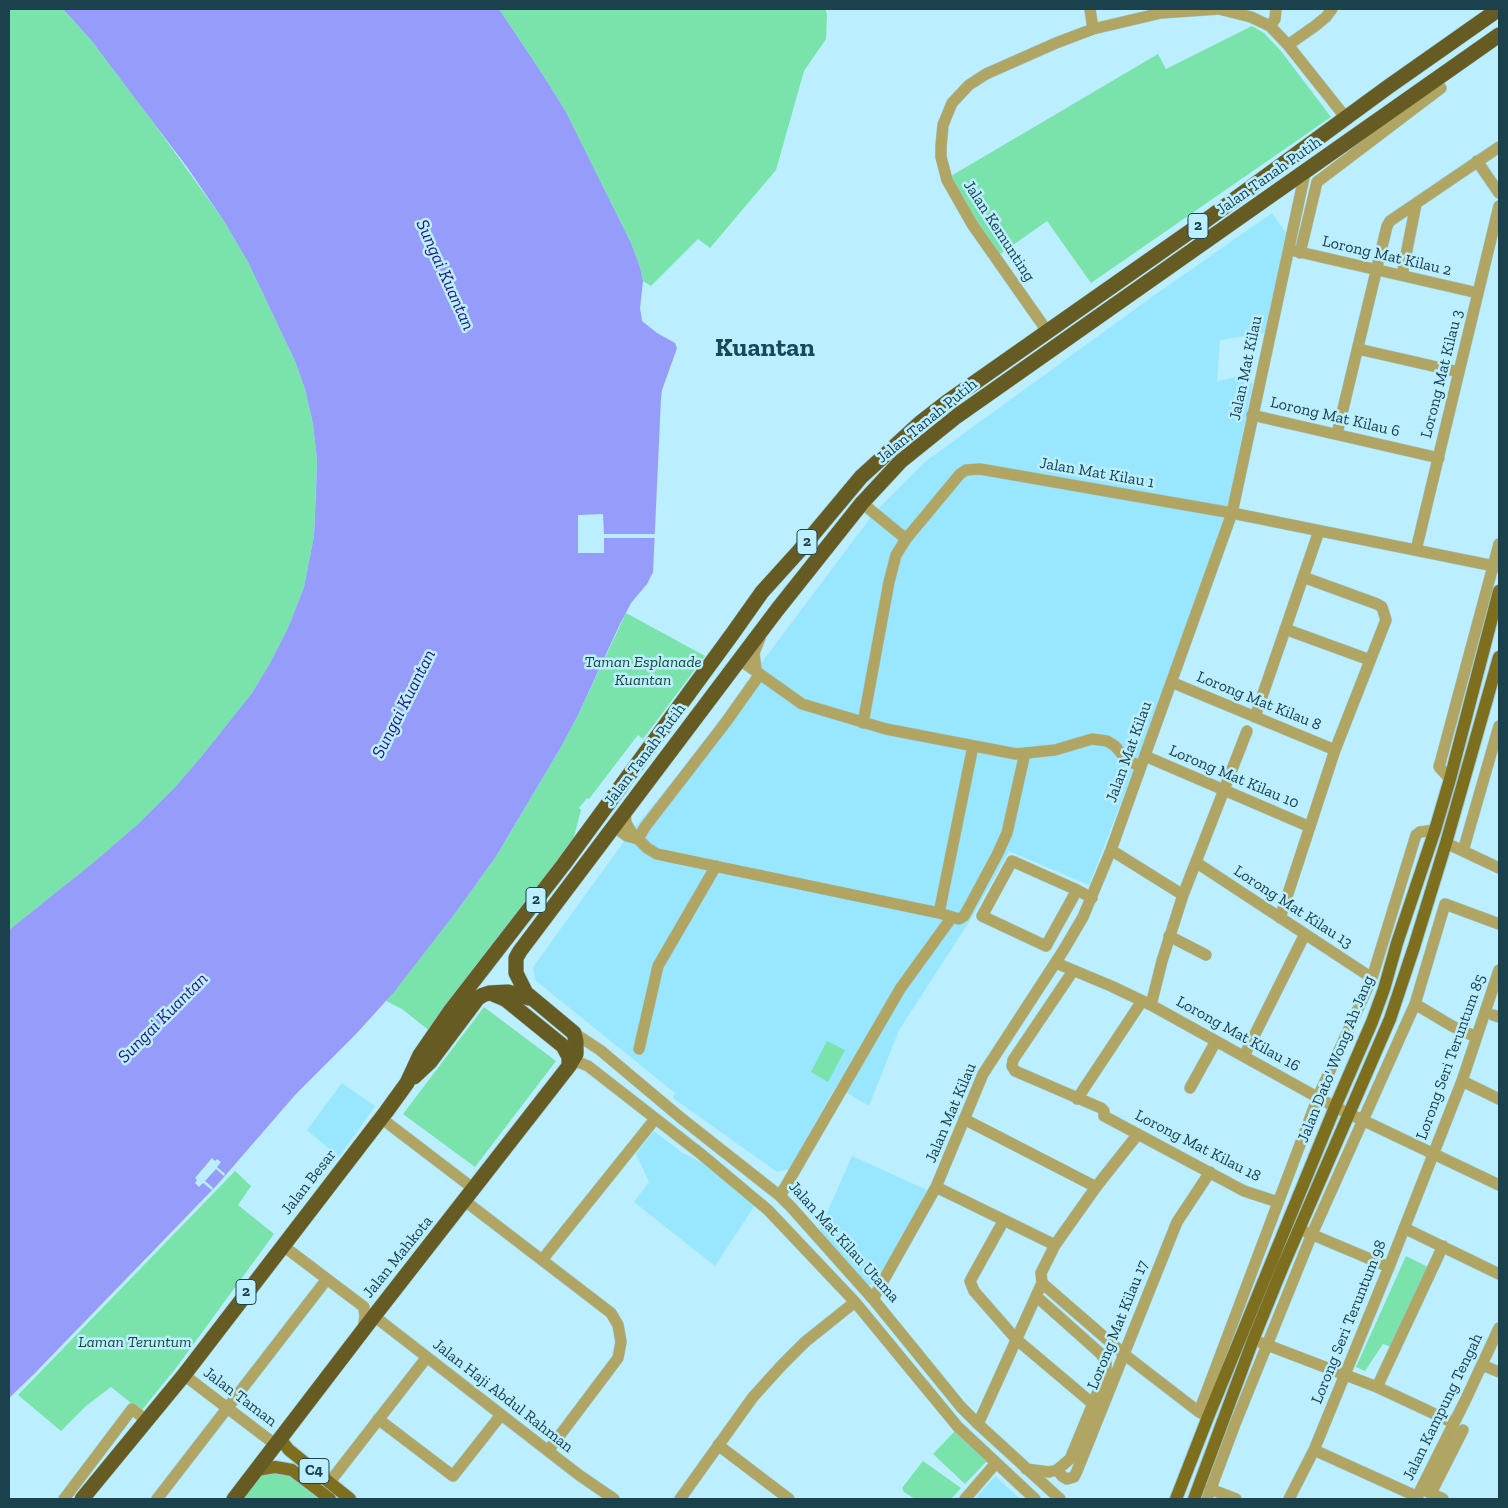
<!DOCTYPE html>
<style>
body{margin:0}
#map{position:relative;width:1508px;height:1508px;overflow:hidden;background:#bbeefe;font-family:"Zilla Slab",serif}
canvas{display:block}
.frame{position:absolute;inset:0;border:10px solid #1b414c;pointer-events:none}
</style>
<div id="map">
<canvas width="1508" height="1508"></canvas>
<div class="frame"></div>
</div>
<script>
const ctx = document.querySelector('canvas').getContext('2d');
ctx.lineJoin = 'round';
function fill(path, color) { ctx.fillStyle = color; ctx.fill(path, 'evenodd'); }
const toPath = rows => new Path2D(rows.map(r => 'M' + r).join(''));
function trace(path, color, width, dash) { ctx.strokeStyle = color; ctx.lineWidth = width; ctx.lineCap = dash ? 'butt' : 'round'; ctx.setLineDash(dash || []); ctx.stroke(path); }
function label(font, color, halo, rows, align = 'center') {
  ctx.font = font + ' "Zilla Slab",serif'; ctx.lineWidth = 5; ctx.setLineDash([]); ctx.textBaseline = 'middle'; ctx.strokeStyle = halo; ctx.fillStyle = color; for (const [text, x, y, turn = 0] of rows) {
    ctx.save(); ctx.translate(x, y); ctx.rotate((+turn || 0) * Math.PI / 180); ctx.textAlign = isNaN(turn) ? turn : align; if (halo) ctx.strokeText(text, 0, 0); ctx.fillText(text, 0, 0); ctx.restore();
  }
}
const built = toPath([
 [1272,213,1286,233,1265,333,1220,340,1217,381,1236,377,1237,380,1253,383,1227,509,1136,764,1089,885,1009,851,971,919,899,1030,869,1106,836,1086,789,1169,777,1172,673,1098,675,1093,535,980,533,967,628,836,699,749,756,670,874,513,926,461,1149,299],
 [342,1083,375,1106,339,1157,307,1130],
 [654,1131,681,1152,704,1164,755,1205,715,1266,634,1202,649,1182,636,1154],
 [852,1156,927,1190,894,1255,878,1280,875,1284,870,1285,865,1284,819,1231],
 [995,1476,1020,1499,975,1499]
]);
const green = toPath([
 [9,9,63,9,91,40,145,111,224,221,248,262,295,361,305,389,313,424,317,460,314,536,304,587,288,628,270,663,252,693,201,757,176,786,138,824,94,862,9,930],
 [499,9,825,9,827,14,826,39,804,71,776,170,710,248,698,239,651,286,643,281,640,267,631,243,565,110,539,69],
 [1252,26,1264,33,1281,51,1331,117,1091,283,1047,221,999,255,962,202,951,176,1158,54,1166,69],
 [626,613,705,656,643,739,638,735,589,799,587,798,579,808,581,810,572,844,431,1032,402,1009,386,1001,453,916,495,858,561,747,578,715],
 [484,1007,556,1061,475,1167,403,1114],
 [827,1041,845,1050,828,1082,811,1072],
 [235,1171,251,1186,238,1205,274,1234,176,1368,141,1411,111,1387,86,1406,61,1431,18,1395],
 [1406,1256,1428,1267,1391,1347,1383,1344,1365,1371,1356,1367],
 [956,1430,987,1461,965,1484,933,1454],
 [923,1461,961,1488,951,1499,915,1499,904,1492,902,1488],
 [287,1471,323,1499,242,1499,259,1474]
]);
const water = toPath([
 [63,9,499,9,539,69,565,110,631,243,640,267,643,281,640,308,642,321,657,333,675,343,677,348,662,390,661,398,653,572,647,584,631,603,619,626,578,715,561,747,495,858,453,916,394,992,356,1034,295,1095,217,1185,34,1374,9,1398,9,930,94,862,138,824,176,786,201,757,252,693,270,663,288,628,304,587,314,536,316,492,317,460,313,424,305,389,295,361,248,262,224,221,187,167,91,40]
]);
const pier = toPath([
 [603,514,604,534,658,534,658,538,604,538,604,553,578,553,578,515],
 [212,1158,215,1161,217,1159,221,1162,217,1167,225,1174,224,1176,216,1169,205,1181,213,1188,212,1190,203,1183,199,1187,195,1183,197,1180,195,1178]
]);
const minor = toPath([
 [1090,9,1093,29],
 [1219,9,1251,17,1270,26,1288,45,1346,118],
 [1270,26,1275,19,1276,9],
 [1288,45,1315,26,1326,17,1332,9],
 [1477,161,1499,193],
 [1295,251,1478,293],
 [1300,253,1317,182,1441,88],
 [1402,275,1416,204],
 [1047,331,972,224,947,180,941,157,941,146,943,125,952,103,969,85,986,74,1056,43,1093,29,1161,13,1218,9],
 [1358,349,1459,372],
 [1252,415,1439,458],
 [1337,434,1387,226,1390,221,1499,147],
 [862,503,906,539],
 [1416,550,1499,206],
 [1285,629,1370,660],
 [740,660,802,704,886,729,1016,754,1055,750,1092,739,1107,741,1115,746,1128,761,1141,766],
 [756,670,754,653,760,638],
 [1171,682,1335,750],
 [1255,717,1319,531],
 [863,723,889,582,896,555,906,539,960,474,966,470,980,469,1232,513,1499,567],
 [1145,756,1310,827],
 [1450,779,1439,767,1499,544],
 [625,811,626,823,632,833,647,848,657,854,939,913,959,919,964,916,968,909,997,855,1007,833,1025,753],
 [613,826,627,836,638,839],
 [638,839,645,827,726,722,760,674],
 [1446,843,1499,868],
 [1111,850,1183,895],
 [1463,851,1499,726],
 [1197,863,1372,978],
 [1077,890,1046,946,982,916,1012,861,1077,890,1092,898],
 [939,913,973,746],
 [1280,918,1335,750,1386,620,1382,607,1377,604,1303,577],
 [1169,936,1206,955],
 [1056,963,1111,986,1151,1005,1335,1107,1499,1185],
 [1073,971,1013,1060,1012,1066,1015,1071,1101,1108,1104,1111,1104,1116,1244,1191,1278,1202],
 [1415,1004,1452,1026,1476,1037],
 [1151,1005,1162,961,1183,895,1247,731],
 [1493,1015,1499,1017],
 [574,1033,600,1050,681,1118,780,1196,791,1207,873,1299,961,1407,978,1424,1060,1499],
 [639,1049,658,966,716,866],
 [1244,1056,1305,934],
 [569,1066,578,1062,588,1066,701,1154,768,1210,855,1302,958,1427,1035,1499],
 [1462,1081,1499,1099],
 [1190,1088,1216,1041],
 [1077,1099,1142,1001],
 [381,1118,474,1189],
 [964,1119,1096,1187],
 [936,1187,1055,1245],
 [780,1196,900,989,952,917],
 [465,1201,611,1313,618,1325,621,1342,618,1358,548,1451],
 [1004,1220,970,1281,974,1291,1016,1339,1093,1404],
 [1404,1228,1499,1274],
 [1306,1232,1389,1267],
 [282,1245,364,1307,365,1317,363,1330],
 [542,1260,655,1119],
 [1042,1283,1125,1355,1199,1412,1205,1415],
 [873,1299,936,1187,983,1074,1063,951,1083,917,1111,850,1232,513,1305,173],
 [374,1316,579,1475,614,1499],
 [1262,1343,1377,1387,1454,1423],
 [1482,1365,1499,1372],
 [184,1375,276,1445],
 [1377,1387,1443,1246],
 [1199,1412,1318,1097,1372,978,1416,835,1420,832,1435,830],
 [378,1419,453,1476,501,1415],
 [978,1424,1042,1283,1041,1273,1055,1245,1096,1187,1138,1134],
 [718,1445,789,1499],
 [1314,1450,1418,1497],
 [1026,1469,1049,1472,1057,1470,1070,1459,1106,1372,1106,1363,1101,1354,1036,1296],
 [1057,1470,1062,1476,1067,1479,1074,1477,1077,1471,1177,1222,1210,1172],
 [329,1483,427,1357],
 [1210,1489,1236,1499],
 [1424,1490,1443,1499],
 [1431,1493,1463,1430],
 [64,1499,132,1409,146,1420],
 [157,1499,327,1279],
 [680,1499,753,1397,782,1365,805,1342,855,1302],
 [965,1499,996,1463],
 [1207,1499,1235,1424,1312,1234,1415,1004,1445,904,1499,924],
 [1289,1499,1314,1450,1389,1267,1462,1081,1499,970],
 [1416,1499,1465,1401,1499,1328]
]);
const major = toPath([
 [281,1440,289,1450,350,1499],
 [257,1470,275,1467,292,1470,330,1499],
 [1176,1499,1208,1417,1335,1107,1372,1022,1384,989,1397,943,1435,830,1450,779,1499,591],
 [1194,1499,1253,1340,1283,1266,1390,1019,1414,947,1446,843,1499,657]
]);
const highway = toPath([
 [493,994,505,999,563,1046,569,1057,569,1066],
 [414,1077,430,1062,478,998,483,995,489,993,508,992,529,998],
 [82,1499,184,1375,386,1112,407,1083,420,1055,451,1010,564,864,733,633,762,592,800,550,861,477,920,423,947,402,1205,221,1388,87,1499,9],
 [234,1499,374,1316,569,1066,576,1054,576,1041,574,1033,526,993,516,973,516,958,520,951,777,610,862,503,901,461,957,416,1499,35]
]);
const shields = [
 [1198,226,20],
 [807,542,20],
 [536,900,20],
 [246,1292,20],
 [314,1471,30]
];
const shieldNames = [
 ["2",1198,226],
 ["2",807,542],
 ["2",536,900],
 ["2",246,1292],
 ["C4",314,1471]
];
const streetNames = [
 ["Jalan Tanah Putih",1269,176,-35],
 ["Jalan Kemunting",999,231,57],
 ["Lorong Mat Kilau 2",1387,256,13],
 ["Jalan Mat Kilau",1246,368,-78],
 ["Lorong Mat Kilau 3",1442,374,-76],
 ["Lorong Mat Kilau 6",1335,417,13],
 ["Jalan Tanah Putih",927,421,-39],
 ["Jalan Mat Kilau 1",1097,473,10],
 ["Lorong Mat Kilau 8",1259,701,22],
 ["Jalan Mat Kilau",1129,752,-70],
 ["Jalan Tanah Putih",645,755,-53],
 ["Lorong Mat Kilau 10",1234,777,23],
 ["Lorong Mat Kilau 13",1293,907,33],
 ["Lorong Mat Kilau 16",1238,1034,29],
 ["Lorong Seri Teruntum 85",1451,1057,-70],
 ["Jalan Dato' Wong Ah Jang",1336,1059,-68],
 ["Jalan Mat Kilau",951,1113,-67],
 ["Lorong Mat Kilau 18",1198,1146,27],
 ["Jalan Besar",309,1182,-52],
 ["Jalan Mat Kilau Utama",844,1242,48],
 ["Jalan Mahkota",398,1257,-51],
 ["Lorong Seri Teruntum 98",1349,1322,-68],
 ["Lorong Mat Kilau 17",1118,1325,-68],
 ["Jalan Haji Abdul Rahman",503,1396,38],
 ["Jalan Taman",240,1397,37],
 ["Jalan Kampung Tengah",1443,1407,-64]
];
const parkNames = [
 ["Taman Esplanade",643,662],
 ["Kuantan",643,680],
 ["Laman Teruntum",135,1342]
];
const waterNames = [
 ["Sungai Kuantan",445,275,66],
 ["Sungai Kuantan",404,704,-63],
 ["Sungai Kuantan",163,1018,-45]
];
const townNames = [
 ["Kuantan",765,349]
];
fill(built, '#99e7fe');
fill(green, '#79e3ab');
fill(water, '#959cf9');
fill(pier, '#bbeefe');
trace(minor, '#9bcbda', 12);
trace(major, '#9bcbda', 14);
trace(highway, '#9bcbda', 16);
trace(minor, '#b1a563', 11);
trace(major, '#7d6f1e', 12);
trace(highway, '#665c23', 15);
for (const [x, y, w] of shields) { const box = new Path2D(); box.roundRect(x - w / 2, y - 12.5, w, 25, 4); ctx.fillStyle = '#bbeefe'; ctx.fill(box); trace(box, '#1b414c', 1); }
label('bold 15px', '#1b414c', null, shieldNames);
label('16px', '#1b414c', '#bbeefe', streetNames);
label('italic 16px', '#194831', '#bbeefe', parkNames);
label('italic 18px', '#27137f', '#bbeefe', waterNames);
label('bold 26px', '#174956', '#bbeefe', townNames);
</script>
